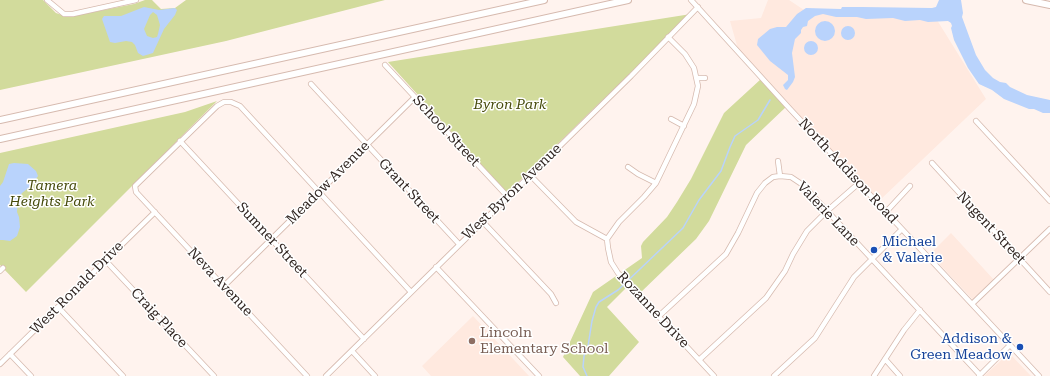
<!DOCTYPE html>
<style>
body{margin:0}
canvas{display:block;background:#fff3ee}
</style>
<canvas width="1050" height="376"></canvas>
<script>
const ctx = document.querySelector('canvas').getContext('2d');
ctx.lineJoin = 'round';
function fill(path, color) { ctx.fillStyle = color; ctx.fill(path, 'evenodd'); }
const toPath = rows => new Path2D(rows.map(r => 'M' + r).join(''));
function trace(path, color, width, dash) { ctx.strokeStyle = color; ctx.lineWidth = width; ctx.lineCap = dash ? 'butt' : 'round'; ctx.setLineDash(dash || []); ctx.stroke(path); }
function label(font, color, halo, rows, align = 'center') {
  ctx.font = font + ' "Roboto Serif",serif'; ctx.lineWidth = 3; ctx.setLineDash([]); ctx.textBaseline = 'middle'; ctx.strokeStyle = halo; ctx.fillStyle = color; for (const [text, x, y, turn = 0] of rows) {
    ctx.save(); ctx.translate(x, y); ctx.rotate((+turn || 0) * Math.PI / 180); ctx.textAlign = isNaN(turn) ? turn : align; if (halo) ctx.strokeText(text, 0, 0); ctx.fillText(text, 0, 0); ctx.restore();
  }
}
const built = toPath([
 [768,0,789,0,807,12,937,20,986,99,879,201,738,49,730,21,761,18],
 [951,233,995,281,976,303,930,254],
 [473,316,529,376,431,376,422,366],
 [1009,353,1031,376,984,376]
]);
const green = toPath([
 [0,0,43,0,56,13,68,17,134,4,145,0,152,0,161,9,175,8,186,0,385,0,226,41,0,90],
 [691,14,507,193,388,62],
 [761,79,787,106,746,145,709,221,696,239,639,294,630,284,607,307,639,342,609,376,580,376,563,357,593,292,642,258,641,246,643,242,667,217,677,202,691,179,724,113],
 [217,101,26,292,0,265,0,153,185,112]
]);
const water = toPath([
 [939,0,961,0,963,13,962,17,976,55,985,70,993,78,1000,82,1006,83,1010,87,1027,95,1050,100,1050,113,1043,113,1034,109,1029,109,1004,99,992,90,979,84,968,68,954,40,951,28,952,26,951,23,948,21,928,22,920,20,905,21,893,18,866,19,857,17,836,17,823,14,815,16,808,21,807,26,803,27,801,30,801,33,795,39,792,53,795,77,793,82,787,90,785,89,783,85,788,80,788,75,770,61,757,45,758,39,770,29,777,27,786,27,797,14,806,8,841,9,842,7,862,7,932,8,936,7],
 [144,7,159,10,175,8,177,10,175,15,164,29,153,53,143,56,138,53,135,45,132,42,126,41,115,43,110,42,102,19,104,16,121,16],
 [153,12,157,15,160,25,158,34,157,37,153,38,147,36,144,29,150,15],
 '815 31a10 10 0 1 1 20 0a10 10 0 1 1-20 0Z',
 '841 33a7 7 0 1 1 14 0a7 7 0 1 1-14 0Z',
 '804 48a7 7 0 1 1 14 0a7 7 0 1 1-14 0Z',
 [14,163,28,164,36,171,38,176,31,186,22,193,18,200,17,212,19,217,20,227,17,236,10,241,3,240,0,240,0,186,3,182,9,164]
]);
const stream = toPath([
 [587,376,583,367,584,356,588,346,592,321,596,307,599,302,618,290,683,228,699,200,721,171,730,147,735,136,758,120,770,100]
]);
const minor = toPath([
 [47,0,64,14,73,14,136,0],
 [691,0,790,109,1039,376],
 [668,37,685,54,694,68,698,86,694,104,656,183,644,197,619,222,607,239,608,248,611,262,618,273,714,376],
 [385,65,508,197],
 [697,78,705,78],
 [311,84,459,244],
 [671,119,684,126],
 [976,121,1050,201],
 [180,141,364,339],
 [778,161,780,176],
 [932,163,1050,292],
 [628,167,638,174,656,183],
 [530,175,576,222,607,239],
 [886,212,910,186],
 [483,222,551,294,556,303],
 [105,260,214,376],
 [436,267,539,376],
 [0,271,3,268],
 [224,286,415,97],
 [972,304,1050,229],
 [58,307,123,376],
 [659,316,726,254,738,233,757,193,765,183,773,177,780,176,791,177,803,185,980,375],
 [352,351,375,376],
 [10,354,31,376],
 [885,359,900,376],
 [699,360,766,298,785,271,793,254,807,231,827,211,859,183],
 [0,364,155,212],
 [307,376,136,192,135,186,217,106,224,102,231,102,240,106,411,292],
 [326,376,631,76,698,7],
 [774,376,815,338,854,277,902,229],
 [874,376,904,330,920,310],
 [979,376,1010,345]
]);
const highway = toPath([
 [1026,0,1050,5],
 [0,120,544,0],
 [0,139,628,0]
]);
const markers = [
 [874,250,4,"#1a4fb4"],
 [472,341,4,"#8d6e63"],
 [1020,347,4,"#1a4fb4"]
];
const parkNames = [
 ["Byron Park",510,105],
 ["Tamera",52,186],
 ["Heights Park",52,202]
];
const streetNames = [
 ["School Street",446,131,47],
 ["North Addison Road",848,171,47],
 ["Meadow Avenue",328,183,-45],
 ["Grant Street",409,191,47],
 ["West Byron Avenue",512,192,-44],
 ["Valerie Lane",828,214,46],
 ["Nugent Street",991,228,47],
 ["Sumner Street",272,240,47],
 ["Neva Avenue",220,282,47],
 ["West Ronald Drive",77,288,-45],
 ["Rozanne Drive",653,310,47],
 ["Craig Place",159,318,47]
];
const transitNames = [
 ["Michael",882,242],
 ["& Valerie",882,258],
 ["Addison &",1012,339,"right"],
 ["Green Meadow",1012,355,"right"]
];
const educationNames = [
 ["Lincoln",480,333],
 ["Elementary School",480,349]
];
fill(built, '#ffe9df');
fill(green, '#d2db9c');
fill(water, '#b9d3fc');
trace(stream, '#b9d3fc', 1.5);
trace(minor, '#d6baaf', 6);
trace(highway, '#d6baaf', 8);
trace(minor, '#fff', 4.5);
trace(highway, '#fff', 6);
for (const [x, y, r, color] of markers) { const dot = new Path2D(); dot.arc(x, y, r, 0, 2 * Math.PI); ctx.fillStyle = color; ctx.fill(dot); trace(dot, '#fff', 1.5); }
label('italic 14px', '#464b0b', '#fff', parkNames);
label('14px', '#302521', '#fff', streetNames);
label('14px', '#164399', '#fff', transitNames, 'left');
label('14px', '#785e54', '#fff', educationNames, 'left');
</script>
